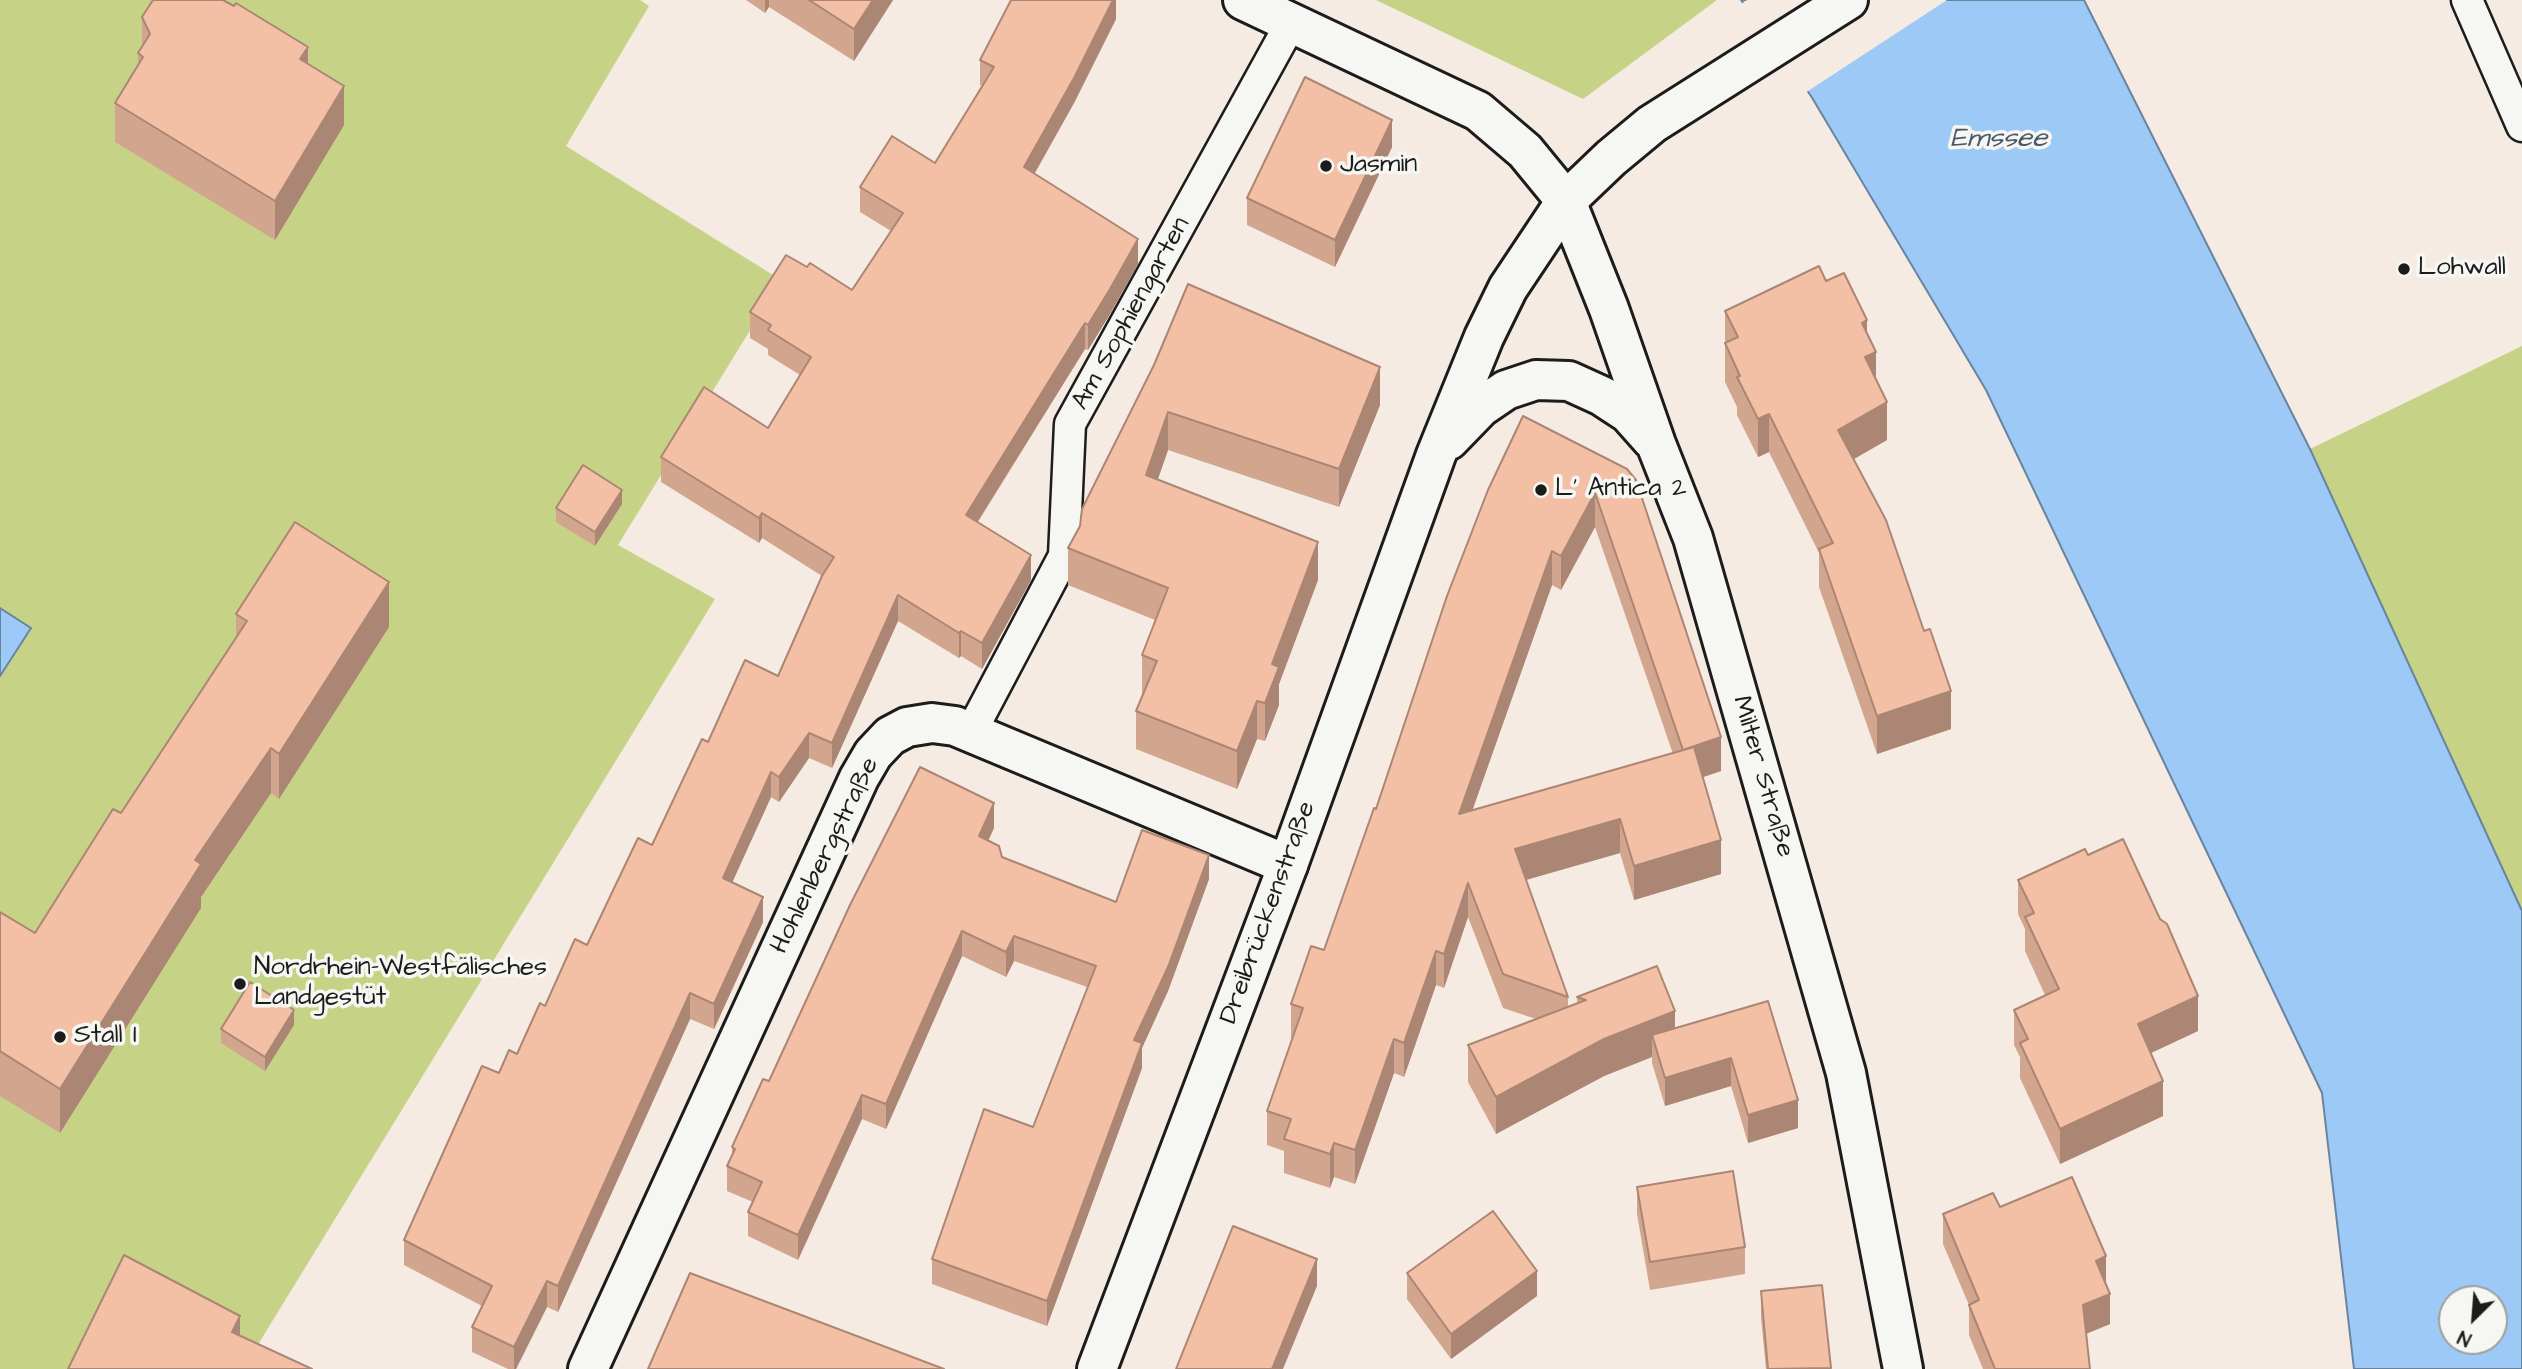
<!DOCTYPE html>
<meta charset="utf-8">
<style>
body{margin:0}
#map{position:relative;width:2522px;height:1369px;overflow:hidden;background:#f6ebe3;font-family:"Architects Daughter",sans-serif}
canvas{display:block}
.north{position:absolute;left:2438px;top:1285px;width:70px;height:70px;box-sizing:border-box;background:#f6f6f2;border:2px solid #9f9f9c;border-radius:50%;rotate:205deg;font-size:19px;font-weight:700;line-height:28px;text-align:center;color:#1c1c1c}
.north::after{content:'';display:block;margin:auto;width:24px;height:32px;background:#1c1c1c;clip-path:polygon(50% 0,100% 100%,50% 72%,0 100%)}
</style>
<div id="map">
<canvas width="2522" height="1369"></canvas>
<div class="north">N</div>
</div>
<script>
const ctx = document.querySelector('canvas').getContext('2d');
ctx.lineJoin = 'round';
function fill(path, color) { ctx.fillStyle = color; ctx.fill(path, 'evenodd'); }
const toPath = rows => new Path2D(rows.map(r => 'M' + r).join(''));
function trace(path, color, width, dash) { ctx.strokeStyle = color; ctx.lineWidth = width; ctx.lineCap = dash ? 'butt' : 'round'; ctx.setLineDash(dash || []); ctx.stroke(path); }
function label(font, color, halo, rows, align = 'center') {
  ctx.font = font + ' "Architects Daughter",sans-serif'; ctx.lineWidth = 7; ctx.setLineDash([]); ctx.textBaseline = 'middle'; ctx.strokeStyle = halo; ctx.fillStyle = color; for (const [text, x, y, turn = 0] of rows) {
    ctx.save(); ctx.translate(x, y); ctx.rotate((+turn || 0) * Math.PI / 180); ctx.textAlign = isNaN(turn) ? turn : align; if (halo) ctx.strokeText(text, 0, 0); ctx.fillText(text, 0, 0); ctx.restore();
  }
}
const green = toPath([
 [0,0,640,0,649,6,566,146,781,280,618,545,715,599,243,1369,0,1369],
 [1376,0,1717,0,1583,99],
 [2522,346,2522,911,2310,449]
]);
const water = toPath([
 [1741,0,2084,0,2310,449,2522,911,2522,1369,2354,1369,2322,1093,1986,390,1811,96,1741,0],
 [2452,1299,2494,1299,2494,1341,2452,1341,2452,1299],
 [0,608,31,628,0,676,0,608]
]);
const pier = toPath([
 [1747,0,1947,0,1805,93,1740,5]
]);
const service = toPath([
 [2467,0,2522,126],
 [971,732,1064,556,1070,424,1291,23]
]);
const minor = toPath([
 [1566,201,1611,158,1652,124,1848,0],
 [588,1369,859,778,873,754,890,736,907,727,932,723,955,726,1288,865]
]);
const tertiary = toPath([
 [1243,0,1478,111,1525,151,1566,201,1609,309,1656,444,1693,538,1846,1073,1903,1369],
 [1449,440,1481,407,1506,390,1536,380,1569,381,1602,396,1628,413,1652,440],
 [1097,1369,1288,865,1436,455,1484,337,1508,288,1566,201]
]);
const wall = toPath([
 [746,0,893,0,854,61,769,7,765,13],
 [1116,0,1116,19,1074,103,1035,173,1138,264,1110,314,1088,350,1085,349,978,522,1031,580,982,669,961,656,959,658,898,621,832,768,809,758,779,802,771,797,732,882,763,922,714,1029,690,1019,558,1312,547,1307,516,1369,508,1369,472,1352,472,1327,482,1306,404,1265,404,1240,499,1073,517,1054,545,1006,587,945,652,845,708,742,778,676,822,576,762,538,759,543,661,482,661,457,768,428,800,375,768,355,768,349,750,338,750,312,807,267,852,290,891,231,860,212,860,187,935,163,983,86,980,85,980,60],
 [142,17,308,64,344,125,275,240,115,142,115,103,138,65,138,53,142,47],
 [1392,147,1335,267,1247,225,1247,198],
 [1826,281,1867,333,1887,440,1854,459,1951,729,1877,754,1819,587,1819,553,1769,452,1758,457,1737,415,1737,407,1725,382,1725,311],
 [1154,365,1380,405,1339,507,1168,450,1158,479,1318,580,1279,684,1279,705,1265,741,1257,739,1237,789,1136,749,1136,711,1144,693,1142,693,1142,655,1155,620,1068,585,1068,548,1080,526],
 [1627,469,1721,771,1703,777,1721,874,1634,900,1620,853,1526,880,1568,997,1568,1007,1577,1004,1577,997,1675,1029,1768,1001,1798,1128,1748,1143,1731,1086,1665,1106,1652,1063,1652,1057,1604,1076,1496,1134,1468,1082,1468,1045,1536,1019,1503,1008,1468,917,1444,988,1436,985,1404,1077,1394,1073,1355,1184,1334,1177,1330,1188,1284,1173,1284,1151,1267,1145,1267,1111,1292,1038,1291,1038,1291,1004,1324,950,1376,809,1447,596],
 [1595,527,1673,754,1472,811,1552,585,1561,590],
 [622,504,595,546,556,522,556,508],
 [236,614,389,627,279,799,271,793,201,897,201,908,60,1133,0,1096,0,912,35,933,121,813,236,638],
 [994,828,988,841,1002,857,1116,902,1209,879,1168,991,1142,1048,1142,1068,1047,1326,932,1284,932,1259,1033,1127,1087,987,1014,961,1006,977,962,956,886,1129,862,1119,798,1260,748,1236,748,1212,753,1202,727,1191,727,1166,732,1157,732,1147,769,1081],
 [2088,855,2198,1031,2151,1053,2163,1116,2060,1164,2020,1078,2020,1057,2014,1045,2014,1010,2045,995,2025,951,2025,929,2018,914,2018,880],
 [294,1025,265,1071,221,1043,221,1029],
 [1637,1187,1745,1247,1745,1274,1650,1290,1637,1214],
 [2000,1207,2106,1285,2110,1324,2086,1334,2090,1369,1983,1369,1969,1335,1969,1305,1943,1244,1943,1214],
 [1407,1273,1537,1296,1451,1359,1407,1299],
 [1822,1285,1831,1369,1766,1369,1761,1318,1761,1291]
]);
const shadedWall = toPath([
 [765,0,769,0,769,7,765,13],
 [873,0,893,0,854,61,854,29],
 [1113,0,1116,0,1116,19,1074,103,1024,192,1024,167],
 [308,47,308,86,300,59],
 [344,86,344,125,275,240,275,201],
 [1392,120,1392,147,1335,267,1335,240],
 [1138,239,1138,264,1110,314,1088,350,1088,325],
 [1867,320,1867,356,1876,352,1876,390,1865,395,1862,323],
 [1085,323,1085,349,966,540,966,515],
 [1380,367,1380,405,1339,507,1339,469],
 [1887,402,1887,440,1838,468,1838,430],
 [1168,412,1168,450,1146,513,1146,475],
 [1769,414,1769,452,1758,457,1758,419],
 [622,490,622,504,595,546,595,532],
 [1595,493,1595,527,1561,590,1561,556],
 [762,513,762,538,759,543,759,518],
 [1318,542,1318,580,1279,684,1279,705,1265,741,1265,703,1272,664],
 [1552,551,1552,585,1459,848,1459,814],
 [1031,555,1031,580,982,669,982,643],
 [389,582,389,627,279,799,279,754],
 [898,595,898,621,832,768,832,743],
 [961,631,961,656,959,658,959,633],
 [1951,691,1951,729,1877,754,1877,716],
 [1257,701,1257,739,1237,789,1237,751],
 [809,733,809,758,779,802,779,777],
 [1721,737,1721,771,1683,784,1683,750],
 [271,748,271,793,201,897,201,908,60,1133,60,1089,195,860],
 [771,772,771,797,723,903,723,878],
 [994,803,994,828,979,860,979,836],
 [1620,819,1620,853,1515,883,1515,849],
 [1721,840,1721,874,1634,900,1634,866],
 [1209,855,1209,879,1168,991,1142,1048,1142,1068,1047,1326,1047,1301,1134,1040],
 [1468,883,1468,917,1444,988,1444,954],
 [763,897,763,922,714,1029,714,1004],
 [962,931,962,956,886,1129,886,1104],
 [1014,936,1014,961,1006,977,1006,952],
 [1436,951,1436,985,1404,1077,1404,1043],
 [690,993,690,1019,558,1312,558,1286],
 [2198,996,2198,1031,2138,1059,2138,1024],
 [294,1010,294,1025,265,1071,265,1057],
 [1675,1011,1675,1048,1652,1035,1652,1057,1604,1076,1496,1134,1496,1097,1604,1039],
 [1394,1039,1394,1073,1355,1184,1355,1150],
 [1731,1058,1731,1086,1665,1106,1665,1078],
 [2163,1081,2163,1116,2060,1164,2060,1129],
 [862,1095,862,1119,798,1260,798,1235],
 [1798,1100,1798,1128,1748,1143,1748,1115],
 [1334,1143,1334,1177,1330,1188,1330,1154],
 [2106,1256,2106,1287,2096,1261],
 [1317,1259,1317,1286,1283,1369,1272,1369],
 [1537,1271,1537,1296,1451,1359,1451,1334],
 [547,1281,547,1307,516,1369,514,1369,514,1347],
 [2110,1294,2110,1324,2083,1335,2083,1305],
 [240,1316,240,1347,232,1332]
]);
const building = toPath([
 [153,0,223,0,234,6,236,3,308,47,300,59,344,86,275,201,115,103,143,57,138,53,150,34,142,17,153,0],
 [809,0,873,0,854,29,809,0],
 [1011,0,1113,0,1074,78,1024,167,1138,239,1110,289,1088,325,1085,323,966,515,1031,555,982,643,961,631,959,633,898,595,832,743,809,733,779,777,771,772,723,878,763,897,714,1004,690,993,558,1286,547,1281,514,1347,472,1327,492,1286,404,1240,482,1066,499,1073,509,1050,517,1054,540,1003,545,1006,575,939,587,945,638,838,652,845,702,739,708,742,745,660,778,676,822,576,834,557,762,513,759,518,661,457,704,387,768,428,811,357,768,330,771,325,750,312,786,255,807,267,810,263,852,290,903,213,860,187,892,136,935,163,994,67,980,60,1011,0],
 [1305,77,1392,120,1335,240,1247,198,1305,77],
 [1819,266,1826,281,1844,273,1867,320,1862,323,1876,352,1865,357,1887,402,1838,430,1886,520,1924,631,1930,629,1951,691,1877,716,1819,549,1833,543,1769,414,1758,419,1737,377,1740,376,1725,343,1738,337,1725,311,1819,266],
 [1188,284,1380,367,1339,469,1168,412,1146,475,1318,542,1272,664,1279,667,1265,703,1257,701,1237,751,1136,711,1157,661,1142,655,1168,588,1068,548,1080,526,1082,509,1154,365,1188,284],
 [1523,416,1627,469,1636,480,1721,737,1683,750,1595,493,1561,556,1552,551,1459,814,1694,747,1721,840,1634,866,1620,819,1515,849,1568,997,1503,974,1468,883,1444,954,1436,951,1404,1043,1394,1039,1355,1150,1334,1143,1330,1154,1284,1139,1291,1119,1267,1111,1303,1008,1291,1004,1311,946,1324,950,1374,808,1376,809,1447,596,1488,490,1523,416],
 [583,465,622,490,595,532,556,508,583,465],
 [295,522,389,582,279,754,271,748,195,860,201,864,60,1089,0,1051,0,912,35,933,113,809,121,813,247,621,236,614,295,522],
 [920,767,994,803,979,836,999,846,1002,857,1116,902,1142,830,1209,855,1168,967,1134,1040,1142,1043,1047,1301,932,1259,984,1109,1033,1127,1096,966,1014,936,1006,952,962,931,886,1104,862,1095,798,1235,748,1212,762,1182,727,1166,735,1149,732,1147,763,1079,769,1081,850,905,920,767],
 [2123,839,2160,919,2167,924,2198,996,2138,1024,2163,1081,2060,1129,2020,1043,2028,1039,2014,1010,2059,989,2025,917,2034,913,2018,880,2085,849,2088,855,2123,839],
 [1657,966,1675,1011,1604,1039,1496,1097,1468,1045,1586,1000,1577,997,1657,966],
 [250,982,294,1010,265,1057,221,1029,250,982],
 [1768,1001,1798,1100,1748,1115,1731,1058,1665,1078,1652,1035,1768,1001],
 [1733,1171,1745,1247,1650,1262,1637,1187,1733,1171],
 [2072,1177,2106,1256,2096,1261,2110,1294,2083,1305,2090,1369,1995,1369,1969,1305,1979,1300,1943,1214,1993,1193,2000,1207,2072,1177],
 [1493,1211,1537,1271,1451,1334,1407,1273,1493,1211],
 [1233,1226,1317,1259,1272,1369,1176,1369,1233,1226],
 [124,1255,240,1316,232,1332,312,1369,68,1369,124,1255],
 [690,1273,944,1369,648,1369,690,1273],
 [1822,1285,1831,1368,1768,1369,1761,1291,1822,1285]
]);
const markers = [
 [1326,166,7,"#1c1c1c"],
 [2404,269,7,"#1c1c1c"],
 [1541,490,7,"#1c1c1c"],
 [240,984,7,"#1c1c1c"],
 [60,1037,7,"#1c1c1c"]
];
const poiNames = [
 ["Jasmin",1340,166],
 ["Lohwall",2418,269],
 ["L' Antica 2",1555,490],
 ["Nordrhein-Westfälisches",254,969],
 ["Landgestüt",254,999],
 ["Stall I",74,1037]
];
const streetNames = [
 ["Am Sophiengarten",1132,314,-61],
 ["Milter Straße",1762,777,74],
 ["Hohlenbergstraße",826,856,-64],
 ["Dreibrückenstraße",1269,913,-70]
];
const waterNames = [
 ["Emssee",1999,140]
];
fill(green, '#c6d387');
fill(water, '#9dc9f7');
trace(water, '#69849f', 2);
fill(pier, '#f6ebe3');
trace(service, '#1c1c1c', 35);
trace(minor, '#1c1c1c', 44);
trace(tertiary, '#1c1c1c', 44);
trace(service, '#f6f6f2', 30);
trace(minor, '#f6f6f2', 38);
trace(tertiary, '#f6f6f2', 38);
fill(wall, '#d2a58e');
fill(shadedWall, '#ab8674');
fill(building, '#f4c0a5');
trace(building, '#ab8674', 2);
for (const [x, y, r, color] of markers) { const dot = new Path2D(); dot.arc(x, y, r, 0, 2 * Math.PI); ctx.fillStyle = color; ctx.fill(dot); trace(dot, '#f6f6f2', 2.5); }
label('26px', '#1c1c1c', '#f6f6f2', poiNames, 'left');
label('26px', '#1c1c1c', '#f6f6f2', streetNames);
label('italic 28px', '#495969', '#f6f6f2', waterNames);
</script>
